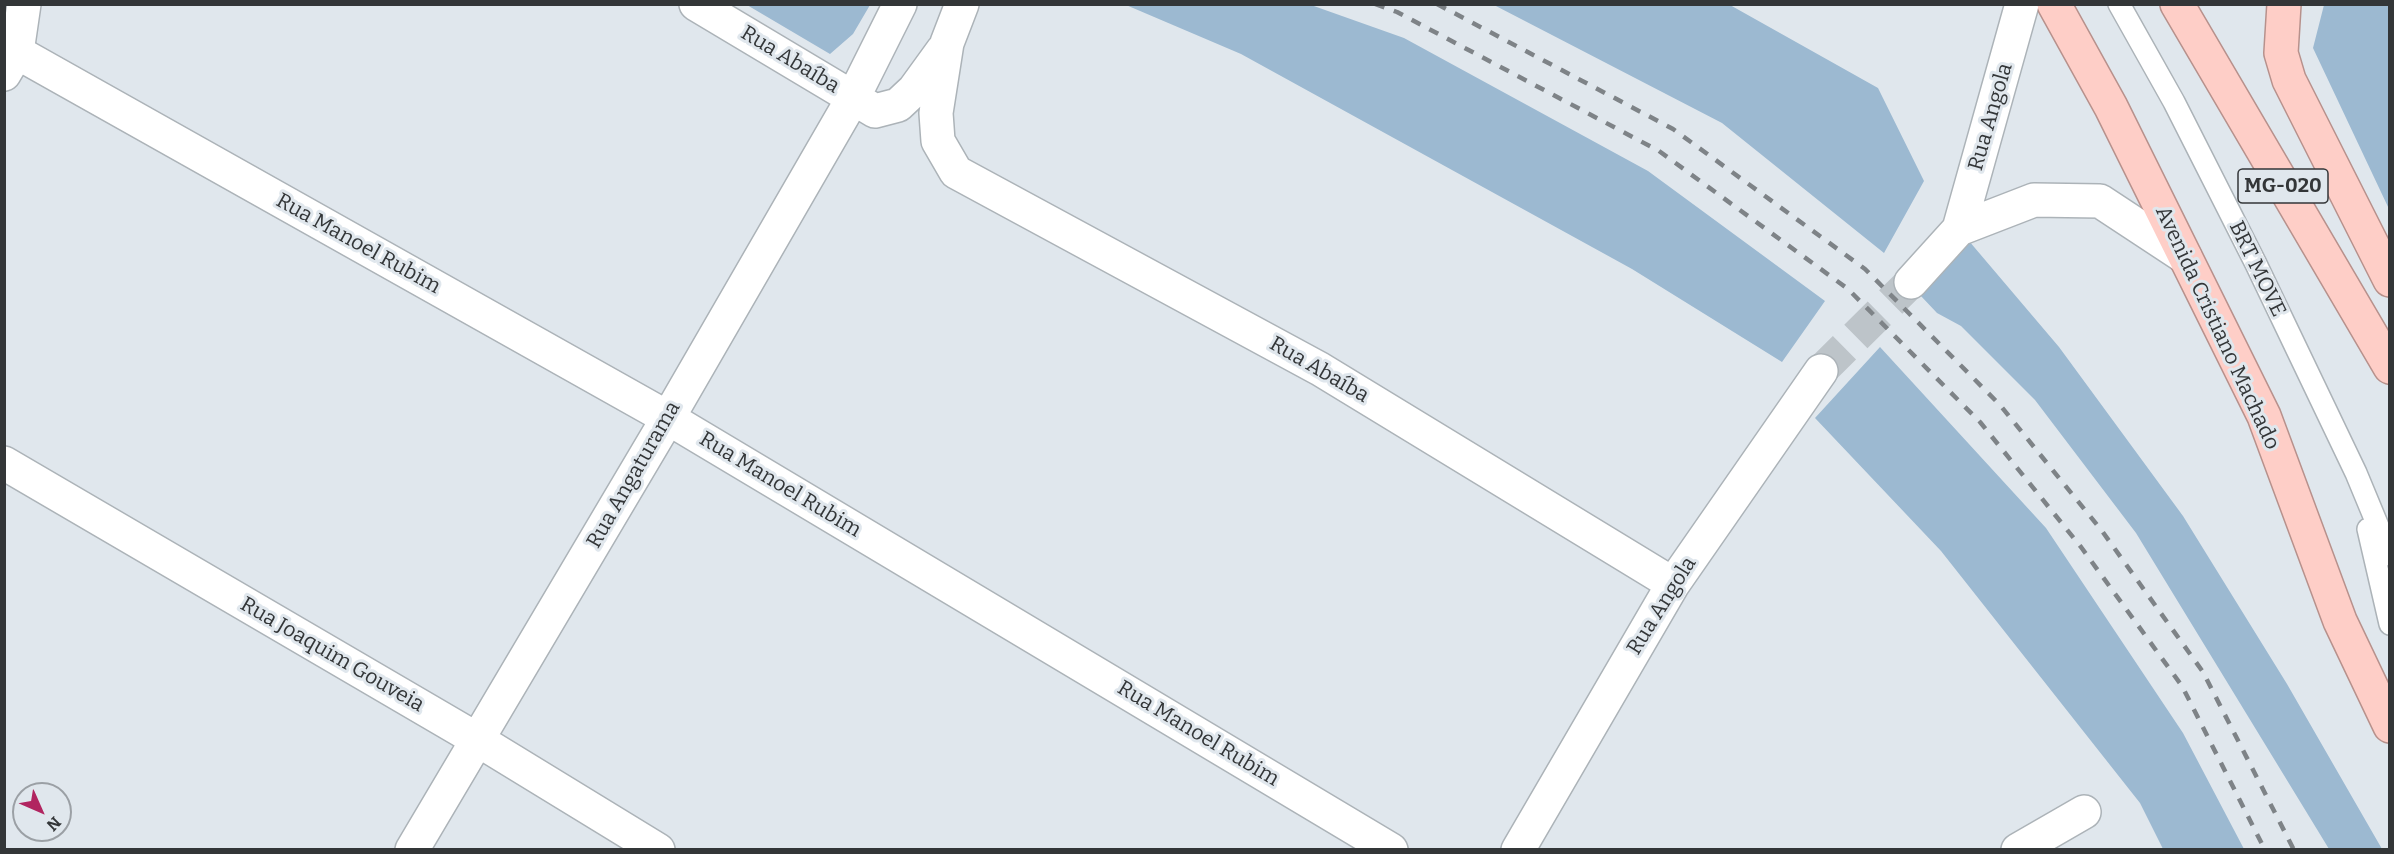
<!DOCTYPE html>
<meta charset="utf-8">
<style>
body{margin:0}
#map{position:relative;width:2394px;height:854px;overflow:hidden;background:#e0e7ed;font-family:Bitter,serif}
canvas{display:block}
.frame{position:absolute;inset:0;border:6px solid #333638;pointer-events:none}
.north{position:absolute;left:12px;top:782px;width:60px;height:60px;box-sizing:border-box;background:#e0e7ed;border:2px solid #9ba0a5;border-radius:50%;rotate:135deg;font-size:16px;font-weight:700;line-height:24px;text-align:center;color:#333638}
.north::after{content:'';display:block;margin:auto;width:21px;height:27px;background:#b12560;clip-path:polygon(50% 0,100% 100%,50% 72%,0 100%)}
</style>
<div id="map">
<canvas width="2394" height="854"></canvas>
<div class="frame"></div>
<div class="north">N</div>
</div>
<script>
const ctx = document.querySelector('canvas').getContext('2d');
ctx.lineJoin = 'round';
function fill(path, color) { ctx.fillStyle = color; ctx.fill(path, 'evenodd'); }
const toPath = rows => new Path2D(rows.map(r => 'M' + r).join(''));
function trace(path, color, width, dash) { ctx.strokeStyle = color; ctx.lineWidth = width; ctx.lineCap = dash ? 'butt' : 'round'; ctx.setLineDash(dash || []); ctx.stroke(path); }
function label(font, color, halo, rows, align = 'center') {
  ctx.font = font + ' Bitter,serif'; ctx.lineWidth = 6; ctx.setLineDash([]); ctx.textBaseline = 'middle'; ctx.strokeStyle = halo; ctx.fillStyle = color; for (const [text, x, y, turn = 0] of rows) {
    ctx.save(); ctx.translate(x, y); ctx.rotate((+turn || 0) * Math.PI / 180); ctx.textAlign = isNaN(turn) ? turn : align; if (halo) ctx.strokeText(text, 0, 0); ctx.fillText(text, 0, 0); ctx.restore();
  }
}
const green = toPath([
 [747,5,870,5,853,34,830,54],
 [1126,5,1311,5,1404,38,1648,171,1825,301,1782,362,1632,269,1241,54],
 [1494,5,1730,5,1878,88,1924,181,1884,253,1722,123],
 [2324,5,2389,5,2389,209,2313,48],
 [1969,241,2059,347,2183,516,2287,684,2382,849,2329,849,2136,533,2035,400,1961,326,1937,313,1920,295],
 [1880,347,2046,528,2183,733,2244,849,2163,849,2140,803,1941,551,1815,418]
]);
const tertiaryTunnel = toPath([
 [1821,371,1911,282]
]);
const service = toPath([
 [2119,4,2174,102,2256,264,2356,473,2390,555],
 [2368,529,2390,624]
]);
const minor = toPath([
 [4,45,668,418,1391,850],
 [4,463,478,740,658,850],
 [412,850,668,418,853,98],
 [2018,850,2084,812]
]);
const tertiary = toPath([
 [696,4,875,111,898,105,914,90,943,50],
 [962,4,947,43,936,113,938,141,956,172,1320,369,1673,584],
 [4,74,17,52,24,4],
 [853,98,900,4],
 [1959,229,2022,4],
 [1911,282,1959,229,2034,200,2100,201,2185,257],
 [1518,850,1673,584,1821,371]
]);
const trunk = toPath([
 [2054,4,2111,107,2264,416,2340,621,2390,726],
 [2177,4,2390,367],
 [2284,4,2281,53,2289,80,2390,280]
]);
const rail = toPath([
 [1375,4,1397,12,1659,151,1848,289,1980,422,2081,547,2182,686,2265,850],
 [1437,4,1673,129,1865,269,2000,405,2102,531,2203,672,2294,850]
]);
const shields = [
 [2283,186,90]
];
const shieldNames = [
 ["MG-020",2283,186]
];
const streetNames = [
 ["Rua Abaíba",790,60,31],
 ["Rua Angola",1991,117,-74],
 ["Rua Manoel Rubim",358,244,29],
 ["BRT MOVE",2257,269,64],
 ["Avenida Cristiano Machado",2217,328,65],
 ["Rua Abaíba",1319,370,30],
 ["Rua Angaturama",634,475,-60],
 ["Rua Manoel Rubim",780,485,31],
 ["Rua Angola",1662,606,-58],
 ["Rua Joaquim Gouveia",332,655,30],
 ["Rua Manoel Rubim",1198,734,31]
];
fill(green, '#9cb9d1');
trace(tertiaryTunnel, '#bdc4c9', 33, [33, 16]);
trace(service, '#acb3b8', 24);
trace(minor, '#acb3b8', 36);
trace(tertiary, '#acb3b8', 36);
trace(trunk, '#b7918c', 36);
trace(service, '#fff', 21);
trace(minor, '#fff', 33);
trace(tertiary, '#fff', 33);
trace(trunk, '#fecec7', 33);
trace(rail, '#7e8387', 4.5, [10, 10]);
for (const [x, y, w] of shields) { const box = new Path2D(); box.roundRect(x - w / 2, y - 17, w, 34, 4.5); ctx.fillStyle = '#e0e7ed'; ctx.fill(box); trace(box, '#333638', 1.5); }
label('bold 20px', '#333638', null, shieldNames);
label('21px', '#333638', '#e0e7ed', streetNames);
</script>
